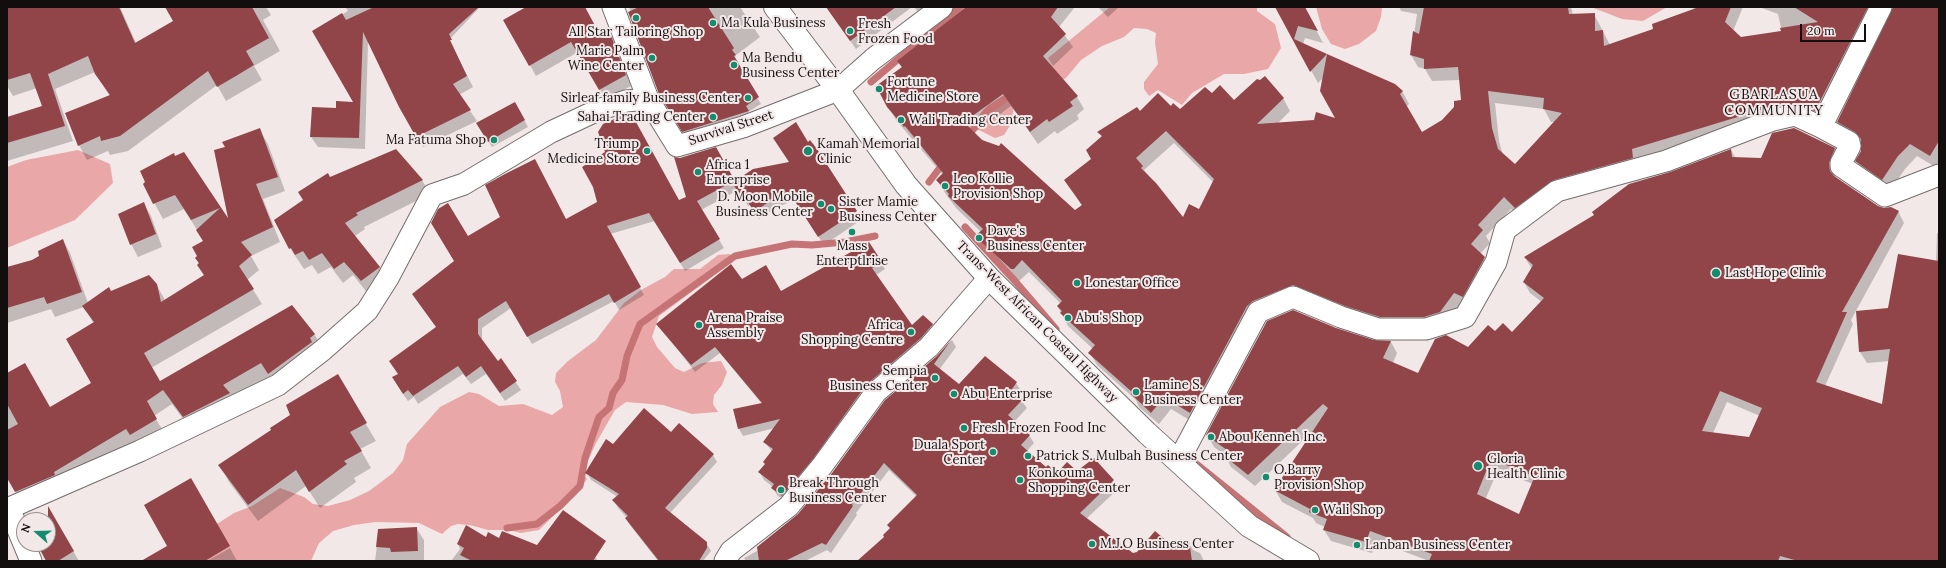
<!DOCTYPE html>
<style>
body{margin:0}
#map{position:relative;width:1946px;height:568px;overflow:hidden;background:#f3e8e8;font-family:Lora,serif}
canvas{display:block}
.frame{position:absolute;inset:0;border:8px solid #120e0e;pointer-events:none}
.north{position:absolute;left:16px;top:512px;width:40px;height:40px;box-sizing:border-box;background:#f3e8e8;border:1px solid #999191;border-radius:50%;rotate:290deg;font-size:11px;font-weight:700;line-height:16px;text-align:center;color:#120e0e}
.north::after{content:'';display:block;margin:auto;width:14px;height:18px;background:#148c6e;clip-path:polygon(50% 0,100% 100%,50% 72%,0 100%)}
.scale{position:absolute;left:1800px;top:24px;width:66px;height:18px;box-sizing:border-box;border:2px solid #120e0e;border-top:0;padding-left:5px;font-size:12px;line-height:14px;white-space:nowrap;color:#120e0e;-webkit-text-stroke:3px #f3e8e8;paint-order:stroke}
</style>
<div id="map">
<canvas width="1946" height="568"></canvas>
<div class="frame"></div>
<div class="north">N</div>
<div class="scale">20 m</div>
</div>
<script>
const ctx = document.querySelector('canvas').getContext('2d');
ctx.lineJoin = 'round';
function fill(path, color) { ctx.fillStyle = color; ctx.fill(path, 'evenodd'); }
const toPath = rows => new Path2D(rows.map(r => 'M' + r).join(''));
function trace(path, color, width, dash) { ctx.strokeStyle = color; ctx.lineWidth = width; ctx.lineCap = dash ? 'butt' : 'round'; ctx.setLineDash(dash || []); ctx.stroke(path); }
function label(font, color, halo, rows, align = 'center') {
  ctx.font = font + ' Lora,serif'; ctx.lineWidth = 4; ctx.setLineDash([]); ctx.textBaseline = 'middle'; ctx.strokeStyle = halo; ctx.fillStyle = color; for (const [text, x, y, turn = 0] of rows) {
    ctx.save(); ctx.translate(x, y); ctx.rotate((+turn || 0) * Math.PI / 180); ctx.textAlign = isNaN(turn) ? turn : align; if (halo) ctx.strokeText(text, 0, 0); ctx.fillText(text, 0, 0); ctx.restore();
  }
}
const green = toPath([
 [1110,7,1257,7,1257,11,1275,24,1281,48,1268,69,1244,74,1224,74,1192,93,1182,105,1158,90,1149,96,1144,89,1144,82,1158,64,1155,43,1156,33,1147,29,1134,28,1124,37,1102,46,1081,60,1066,78,1031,95,1014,106,1011,124,1004,135,995,138,971,126,988,105,1004,95,1033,81,1053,66,1048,58],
 [1316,7,1382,7,1381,17,1376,31,1359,44,1345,49,1331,44,1322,29],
 [1591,7,1667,7,1643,21,1622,19],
 [78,150,110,164,113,183,75,220,7,248,7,167,26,160],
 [730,254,734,261,659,316,652,337,657,347,675,368,684,372,702,363,721,361,727,372,722,385,714,395,713,404,718,412,692,414,663,405,626,402,615,410,596,443,584,470,584,475,587,479,579,491,539,530,521,533,508,530,488,530,470,525,458,524,451,526,442,534,419,523,375,522,354,525,333,531,319,543,311,561,181,561,181,541,220,522,234,513,252,506,280,488,304,497,313,504,328,506,350,500,369,491,393,473,403,460,407,444,440,407,469,392,479,394,499,406,523,404,552,415,563,407,560,391,555,382,556,373,568,361,596,340,624,303,641,290,665,277,674,269,700,269,718,255]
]);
const shadow = toPath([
 [7,7,120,7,136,43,175,21,166,7,266,7,271,15,263,20,280,51,254,66,262,80,226,101,217,85,128,151,110,155,108,151,87,160,79,145,110,97,95,72,55,89,73,141,7,161,7,118,43,106,37,88,13,96,7,86],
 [345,7,480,7,449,40,473,87,459,95,477,121,423,147,400,106,368,41,365,149,318,147,311,137,337,109,355,103,314,31,348,11],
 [528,7,584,7,599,34,608,29,614,40,631,86,606,100,578,52,536,76,505,20],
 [629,7,740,7,760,37,735,56,742,73,761,104,748,112,751,118,687,138,660,93],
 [826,7,912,7,856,49],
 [914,7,927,7,919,13],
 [963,7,1075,7,1059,27,1073,47,1052,67,1077,97,1084,109,1077,115,1079,119,1057,134,1055,131,1038,144,1011,106,974,133,1075,212,1082,206,1066,180,1092,160,1102,137,1099,132,1140,112,1171,108,1180,110,1212,95,1234,101,1283,98,1290,111,1277,124,1337,120,1324,77,1318,83,1276,7,1304,7,1323,43,1305,38,1303,44,1402,91,1409,104,1406,107,1421,133,1442,121,1462,101,1460,80,1432,81,1425,69,1418,67,1411,55,1417,14,1401,11,1399,7,1571,7,1573,15,1594,14,1610,45,1654,29,1693,10,1694,7,1743,7,1733,31,1741,38,1782,32,1778,14,1759,7,1939,7,1939,165,1937,168,1917,156,1905,169,1890,191,1864,174,1857,161,1862,151,1862,143,1845,134,1838,122,1894,8,1887,7,1823,123,1807,116,1561,192,1522,220,1511,209,1486,236,1490,243,1480,254,1491,271,1447,324,1388,329,1301,297,1260,313,1198,425,1171,409,1159,424,1139,407,1136,400,1097,365,1090,353,1093,349,1068,326,1058,307,1061,304,1029,272,1019,281,984,249,976,236,981,232,956,208,945,193,938,181,943,175,896,120,877,87,902,68,898,61,961,12,960,10],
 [1495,103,1544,109,1551,122,1554,122,1515,165,1503,155,1499,141],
 [1174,143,1213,182,1200,211,1183,219,1144,170],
 [1098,7,1119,7,1108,17],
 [515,103,528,127,492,147,481,130],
 [259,129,268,144,285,191,263,199,280,242,251,256,259,270,247,280,262,304,151,368,160,383,292,306,315,335,323,349,277,388,270,377,232,399,192,431,172,404,154,416,165,434,24,506,7,476,7,374,50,408,92,384,94,324,84,307,55,317,51,309,7,323,7,268,32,261,63,240,70,253,88,303,111,292,156,284,165,300,204,276,196,258,204,241,184,209,163,219,144,184,175,157,184,154,230,223,227,148],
 [808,143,816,150,861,220,824,245,794,200,774,209,759,219,750,205,748,206,738,190,701,210,724,248,685,271,655,221,610,234,644,295,619,310,614,301,532,344,511,308,482,328,482,341,497,363,501,360,521,390,505,401,486,374,471,384,463,374,418,404,414,397,408,401,403,394,393,377,399,374,437,328,413,294,455,262,467,237,679,201,687,198,675,158,734,182,790,162],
 [1835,149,1841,160,1835,178,1878,207,1898,211,1904,223,1851,320,1853,324,1825,386,1882,405,1890,361,1867,363,1860,352,1939,322,1939,561,1429,561,1376,541,1372,553,1331,541,1324,530,1325,527,1316,523,1313,518,1282,502,1275,490,1313,431,1255,486,1231,467,1225,455,1214,447,1207,435,1336,329,1374,341,1391,342,1397,353,1393,363,1419,374,1496,332,1512,334,1542,302,1530,293,1524,282,1532,269,1525,258,1671,173,1731,150,1736,159,1762,159],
 [1727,402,1760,416,1750,438,1713,433],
 [1498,470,1533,484,1520,515,1485,500],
 [330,179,422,180,430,194,364,227,365,229,355,236,380,267,388,281,369,295,353,275,343,283,331,267,318,274,312,265,304,269,290,248,304,201],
 [1938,192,1939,192,1939,230],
 [144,204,151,216,162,247,138,257,131,244],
 [1937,233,1939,233,1939,310,1936,262],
 [881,262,885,269,876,275,912,326,933,324,937,331,786,502,777,495,773,487,764,480,760,473,772,452,765,442,775,428,743,436,739,429,735,410,762,404,720,353,695,372,658,324,742,280,781,292],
 [952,340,956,347,939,370,959,385,1016,383,1021,391,1017,395,1027,408,1014,422,1029,435,1034,443,1027,451,1046,469,1057,474,1077,472,1113,481,1118,489,1086,519,1135,556,1188,541,1193,550,1200,553,1204,561,858,561,885,538,916,496,889,470,856,513,857,515,831,553,827,550,805,561,746,561,744,558,759,550,799,514],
 [337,376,376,441,360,449,371,468,354,478,356,482,320,508,306,486,258,521,229,482,220,465,273,431],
 [671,433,713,455,717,462,670,513,707,544,711,551,703,561,658,561,630,525,626,518,627,518,618,508,614,501,618,497,591,480,587,473,613,445],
 [58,525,79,561,47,561,39,544,48,544,48,531],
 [416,528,424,540,424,561,375,561,379,530],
 [487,538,595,557,598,561,451,561,460,549,458,544],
 [230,548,237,561,207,561]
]);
const stream = toPath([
 [871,82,960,7],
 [967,138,986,112,1005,99],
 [929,182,945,161],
 [965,227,1015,281,1056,329],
 [1194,462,1287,537],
 [507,528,537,524,560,506,580,486,585,458,599,417,609,408,613,393,622,380,627,356,640,324,735,256,792,244,812,245,845,242,875,236]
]);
const building = toPath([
 [7,7,119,7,135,43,173,21,165,7,252,7,269,38,246,51,254,65,236,76,217,87,208,71,120,136,101,141,100,136,78,146,65,113,110,95,95,74,88,56,48,74,65,126,7,143,7,117,42,106,30,73,7,80],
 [374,7,479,7,449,34,452,40,450,40,467,76,453,84,471,110,416,137,399,107,363,32,359,138,310,137,312,107,336,108,336,101,353,102,312,31,342,13,346,20],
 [526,7,585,7,599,33,608,28,626,75,599,90,571,42,529,66,503,20],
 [639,7,708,7,734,48,732,50,736,55,734,56,759,97,746,106,749,111,682,132,659,94,628,12],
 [826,7,896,7,850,41],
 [966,7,1058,7,1051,17,1066,34,1043,56,1078,96,1070,102,1073,106,1049,122,1047,119,1030,132,1003,94,964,122,982,140,999,146,1001,143,1075,210,1082,205,1064,180,1091,159,1086,150,1102,136,1097,132,1137,107,1140,111,1158,93,1171,106,1173,103,1180,109,1205,87,1212,93,1220,85,1234,100,1257,79,1260,80,1265,76,1284,98,1257,124,1314,120,1316,112,1335,118,1320,91,1327,54,1395,84,1403,91,1400,94,1422,132,1442,120,1454,107,1454,101,1461,100,1458,67,1424,69,1424,59,1410,55,1413,31,1419,34,1424,7,1568,7,1569,14,1595,13,1595,31,1603,30,1604,46,1653,29,1652,24,1699,7,1731,7,1725,22,1741,37,1781,31,1780,28,1818,22,1794,7,1868,7,1815,111,1800,104,1783,105,1784,103,1632,149,1633,158,1554,180,1515,208,1504,197,1478,225,1483,230,1471,244,1485,257,1463,297,1454,293,1440,312,1424,317,1380,317,1345,306,1293,285,1253,301,1247,306,1190,413,1164,397,1151,413,1131,394,1132,392,1088,353,1095,345,1060,313,1062,311,1057,306,1062,301,1022,260,1014,269,1011,269,975,236,983,229,948,196,949,194,936,180,943,173,905,126,904,127,887,107,876,86,902,67,897,61],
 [1488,91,1544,98,1543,109,1562,113,1515,164,1498,149,1492,128],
 [1166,131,1214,179,1199,209,1189,204,1183,217,1156,183,1141,168,1143,166,1136,158],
 [1275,7,1305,7,1318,31,1298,26,1294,39,1327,54,1310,72],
 [1893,7,1939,7,1939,141,1930,156,1910,144,1898,156,1882,180,1855,161,1861,151,1861,139,1855,132,1837,122],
 [515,102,525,120,488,142,476,123],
 [628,113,631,113,679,200,686,197,674,157,680,158,716,147,735,181,753,169,789,162,773,138,796,122,808,142,810,140,817,149,857,211,818,237,789,192,770,201,754,212,745,197,742,199,732,182,697,201,720,239,680,263,649,213,607,226,641,287,614,303,609,294,527,337,506,301,478,319,478,334,498,361,501,358,517,381,500,393,481,366,466,377,458,366,413,396,408,390,403,394,392,377,398,374,389,361,436,327,412,294,454,261,431,223,438,209,448,203,468,236,500,217,485,185,505,174,535,159,566,219,597,202,593,187,582,167,605,152,598,132,603,124],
 [260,128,278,177,256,184,273,227,241,242,252,255,239,266,254,289,144,353,160,381,292,305,315,334,310,338,312,342,268,374,261,363,223,385,230,393,183,417,163,390,147,401,157,419,130,435,126,429,54,472,55,475,15,492,7,478,7,430,18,424,7,404,7,373,25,363,50,407,91,383,66,339,94,322,82,306,109,287,111,291,149,275,157,284,161,302,204,275,197,265,199,263,195,258,197,256,192,247,203,241,196,230,220,208,191,220,175,195,153,204,143,184,145,182,140,171,174,153,175,156,184,152,228,218,214,150,225,147,222,142],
 [1794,128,1835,148,1829,163,1830,171,1834,176,1878,206,1884,208,1891,207,1899,211,1842,312,1847,312,1816,382,1882,404,1890,349,1859,352,1856,311,1888,308,1898,254,1939,261,1939,561,1798,561,1780,556,1778,561,1429,561,1432,554,1370,531,1366,542,1323,530,1327,519,1309,512,1310,509,1274,490,1328,408,1323,404,1248,475,1223,455,1227,450,1206,435,1267,321,1293,310,1336,328,1374,340,1391,341,1383,358,1418,373,1435,339,1446,335,1468,347,1488,325,1495,331,1503,323,1512,332,1544,298,1523,282,1533,265,1524,257,1594,215,1592,212,1629,184,1670,172,1731,149,1732,157,1761,158,1772,133],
 [1720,391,1762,408,1749,437,1702,431],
 [1491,459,1531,475,1531,477,1534,478,1519,514,1477,494],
 [396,149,423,180,356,213,358,215,345,223,380,267,361,281,344,262,334,269,322,253,309,260,303,251,295,255,291,248,289,249,274,220,303,200,298,192,328,173,330,177],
 [144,202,156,234,130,245,118,214],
 [63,239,82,292,47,304,44,297,7,308,7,267,32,260,39,256,38,251],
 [869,242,882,262,872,268,912,325,923,315,933,324,921,338,866,385,813,459,782,496,771,488,774,484,758,472,765,464,763,462,773,449,763,442,780,419,738,429,733,409,762,403,715,347,691,365,656,324,731,264,742,279,766,265,781,291],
 [952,339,934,364,959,384,985,356,1017,382,1012,389,1023,399,1008,415,1030,435,1021,445,1046,467,1048,465,1057,473,1067,462,1077,471,1094,458,1114,480,1080,513,1133,553,1137,552,1155,531,1170,544,1189,540,1192,561,857,561,884,537,883,535,890,528,887,525,917,495,884,463,852,505,853,506,826,545,822,543,785,561,759,561,757,547,798,514,832,473,885,400,937,356],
 [338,374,367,423,350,432,362,451,344,461,347,464,309,492,296,470,248,505,218,465,271,430,270,428,290,415,286,405],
 [644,408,671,432,679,423,714,454,665,508,707,542,707,548,699,561,659,561,625,518,628,516,612,500,619,494,585,473,606,439,613,444],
 [191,478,230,546,205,561,141,561,167,546,144,505],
 [48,506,74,551,58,561,46,561,37,544,48,544],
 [563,510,606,541,593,561,472,561,460,555,464,548,457,544,466,525,486,537,488,532,499,538,502,531,537,545],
 [417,527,418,551,391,552,390,548,376,547,378,529]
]);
const street = toPath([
 [613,7,648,99,677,146,743,127,838,90,873,59,942,7],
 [1821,127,1881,7],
 [1179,460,1258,312,1293,297,1341,317,1378,329,1426,329,1465,317,1496,262,1505,230,1557,191,1666,161,1773,120,1795,115,1821,127,1849,142,1850,146,1841,163,1841,166,1885,196,1939,175],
 [9,508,31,561],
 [7,509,140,451,278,385,323,350,367,311,388,278,432,195,464,184,551,132,598,110,626,101,648,99],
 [725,561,731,551,789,506,822,466,876,392,929,347,989,278]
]);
const highway = toPath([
 [775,7,838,90,906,185,989,278,1147,433,1249,526,1308,561]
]);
const markers = [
 [636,18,4,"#148c6e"],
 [713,23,4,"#148c6e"],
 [850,31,4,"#148c6e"],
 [652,58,4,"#148c6e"],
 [734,65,4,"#148c6e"],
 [879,89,4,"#148c6e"],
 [748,98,4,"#148c6e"],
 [713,117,4,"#148c6e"],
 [901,120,4,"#148c6e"],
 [494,140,4,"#148c6e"],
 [647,151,4,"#148c6e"],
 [808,151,5,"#148c6e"],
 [698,172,4,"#148c6e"],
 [945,186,4,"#148c6e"],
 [821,204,4,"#148c6e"],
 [831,209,4,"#148c6e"],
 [852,232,4,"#148c6e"],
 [979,238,4,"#148c6e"],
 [1716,273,5,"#148c6e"],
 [1077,283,4,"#148c6e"],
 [1068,318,4,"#148c6e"],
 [699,325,4,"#148c6e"],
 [911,332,4,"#148c6e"],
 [935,378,4,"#148c6e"],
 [1136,392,4,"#148c6e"],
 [954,394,4,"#148c6e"],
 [964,428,4,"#148c6e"],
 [1211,437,4,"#148c6e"],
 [993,452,4,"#148c6e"],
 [1028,456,4,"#148c6e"],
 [1478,466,5,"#148c6e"],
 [1266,477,4,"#148c6e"],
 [1020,480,4,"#148c6e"],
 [781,490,4,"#148c6e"],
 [1315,510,4,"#148c6e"],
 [1092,544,4,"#148c6e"],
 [1357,545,4,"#148c6e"]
];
const poiNames = [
 ["Ma Kula Business",721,23],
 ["Fresh",858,24],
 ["Frozen Food",858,39],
 ["All Star Tailoring Shop",636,32,"center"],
 ["Marie Palm",644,51,"right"],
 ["Wine Center",644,66,"right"],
 ["Ma Bendu",742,58],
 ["Business Center",742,73],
 ["Fortune",887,82],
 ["Medicine Store",887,97],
 ["Sirleaf family Business Center",740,98,"right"],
 ["Sahai Trading Center",705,117,"right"],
 ["Wali Trading Center",909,120],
 ["Ma Fatuma Shop",486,140,"right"],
 ["Triump",639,144,"right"],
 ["Medicine Store",639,159,"right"],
 ["Kamah Memorial",817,144],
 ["Clinic",817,159],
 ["Africa 1",706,165],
 ["Enterprise",706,180],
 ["Leo Kollie",953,179],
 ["Provision Shop",953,194],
 ["D. Moon Mobile",813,197,"right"],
 ["Business Center",813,212,"right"],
 ["Sister Mamie",839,202],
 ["Business Center",839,217],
 ["Dave's",987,231],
 ["Business Center",987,246],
 ["Mass",852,246,"center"],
 ["Enterptlrise",852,261,"center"],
 ["Last Hope Clinic",1725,273],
 ["Lonestar Office",1085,283],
 ["Arena Praise",707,318],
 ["Assembly",707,333],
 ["Abu's Shop",1076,318],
 ["Africa",903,325,"right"],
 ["Shopping Centre",903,340,"right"],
 ["Sempia",927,371,"right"],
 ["Business Center",927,386,"right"],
 ["Lamine S.",1144,385],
 ["Business Center",1144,400],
 ["Abu Enterprise",962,394],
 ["Fresh Frozen Food Inc",972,428],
 ["Abou Kenneh Inc.",1219,437],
 ["Duala Sport",985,445,"right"],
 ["Center",985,460,"right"],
 ["Patrick S. Mulbah Business Center",1036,456],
 ["Gloria",1487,459],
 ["Health Clinic",1487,474],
 ["O.Barry",1274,470],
 ["Provision Shop",1274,485],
 ["Konkouma",1028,473],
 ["Shopping Center",1028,488],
 ["Break Through",789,483],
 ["Business Center",789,498],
 ["Wali Shop",1323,510],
 ["M.J.O Business Center",1100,544],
 ["Lanban Business Center",1365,545]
];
const streetNames = [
 ["Survival Street",731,128,-18],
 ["Trans-West African Coastal Highway",1037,322,45]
];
const neighbourhoodNames = [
 ["GBARLASUA",1774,95],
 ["COMMUNITY",1774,111]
];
fill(green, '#eaa7a7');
fill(shadow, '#0003');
trace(stream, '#c57375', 7);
fill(building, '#914549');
trace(street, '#766d6d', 23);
trace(highway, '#766d6d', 24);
trace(street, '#fff', 21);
trace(highway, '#fff', 22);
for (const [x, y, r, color] of markers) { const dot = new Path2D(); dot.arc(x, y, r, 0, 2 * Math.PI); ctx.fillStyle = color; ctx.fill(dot); trace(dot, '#f3e8e8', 1.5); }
label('13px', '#120e0e', '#f3e8e8', poiNames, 'left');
label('13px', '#120e0e', '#f3e8e8', streetNames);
ctx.letterSpacing = '1px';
label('14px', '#120e0e', '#f3e8e8', neighbourhoodNames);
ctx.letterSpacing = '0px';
</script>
